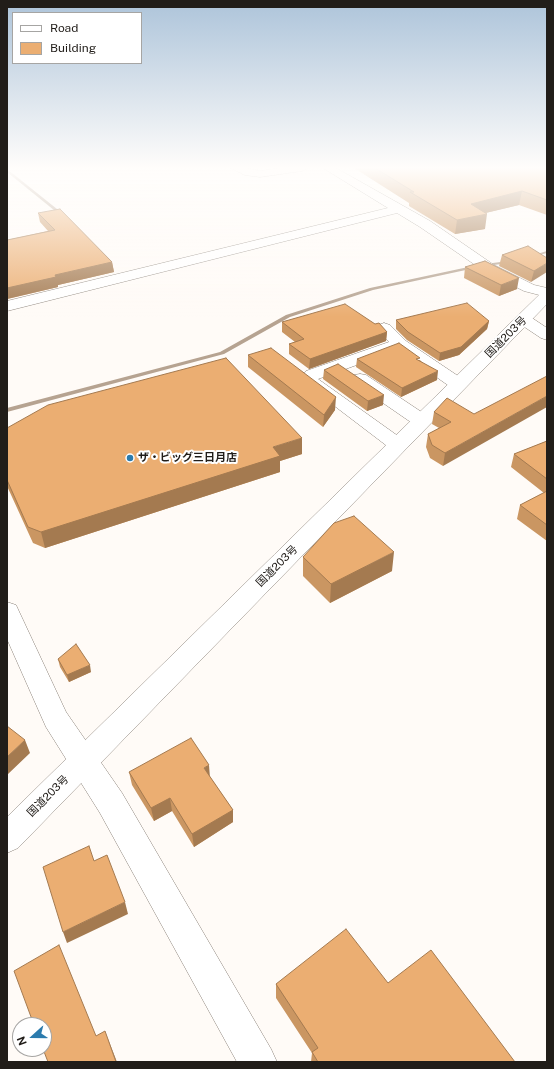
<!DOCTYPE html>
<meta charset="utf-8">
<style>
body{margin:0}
#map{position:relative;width:554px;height:1069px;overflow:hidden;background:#fffbf7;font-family:"Public Sans",sans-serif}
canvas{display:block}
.frame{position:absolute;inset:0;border:8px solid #211d19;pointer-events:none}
.legend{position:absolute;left:12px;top:12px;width:130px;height:52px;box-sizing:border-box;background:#fff;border:1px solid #a6a5a3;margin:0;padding:5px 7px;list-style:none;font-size:12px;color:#211d19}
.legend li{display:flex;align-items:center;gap:8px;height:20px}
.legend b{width:20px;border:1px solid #a6a5a3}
.north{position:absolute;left:12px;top:1017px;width:40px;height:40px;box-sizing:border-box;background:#fff;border:1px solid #a6a5a3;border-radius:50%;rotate:249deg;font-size:11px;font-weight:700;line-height:16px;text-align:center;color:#211d19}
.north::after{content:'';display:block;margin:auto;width:14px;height:18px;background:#2b7bad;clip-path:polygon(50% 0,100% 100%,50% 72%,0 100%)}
</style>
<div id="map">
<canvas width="554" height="1069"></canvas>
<div class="frame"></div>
<ul class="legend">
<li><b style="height:5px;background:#fff"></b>Road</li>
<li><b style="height:11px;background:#ebae72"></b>Building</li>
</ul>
<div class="north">N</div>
</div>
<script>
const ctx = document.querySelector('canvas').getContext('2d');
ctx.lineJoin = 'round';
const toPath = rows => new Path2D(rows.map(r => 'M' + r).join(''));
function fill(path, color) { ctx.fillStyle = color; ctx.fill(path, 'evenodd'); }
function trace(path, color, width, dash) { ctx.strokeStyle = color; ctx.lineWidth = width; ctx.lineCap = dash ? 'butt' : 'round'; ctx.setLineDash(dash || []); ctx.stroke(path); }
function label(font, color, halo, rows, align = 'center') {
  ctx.font = font + ' "Public Sans","Noto Sans JP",sans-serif'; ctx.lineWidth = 4; ctx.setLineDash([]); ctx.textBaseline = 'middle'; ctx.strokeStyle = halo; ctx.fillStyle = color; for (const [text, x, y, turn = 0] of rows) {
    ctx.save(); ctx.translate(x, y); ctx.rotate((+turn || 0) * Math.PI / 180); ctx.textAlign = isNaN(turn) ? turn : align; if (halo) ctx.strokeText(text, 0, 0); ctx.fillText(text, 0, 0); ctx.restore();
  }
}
const stream = toPath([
 [7,169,62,213,62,215,60,215,7,172,7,169],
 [547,251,547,253,532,257,530,256,547,251],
 [508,261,510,261,510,263,485,266,483,265,485,264,508,261],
 [473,266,475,267,475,268,373,290,290,317,224,354,7,412,7,408,220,352,286,315,370,288,473,266]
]);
const minor = toPath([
 [230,168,246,168,260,171,280,168,308,168,302,171,260,177,245,175,230,168],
 [323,168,336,168,430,221,494,265,534,285,547,288,547,297,524,291,484,271,420,227,397,213,7,311,7,301,388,208,323,168],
 [523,314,529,316,547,328,547,340,541,338,517,322,515,319,517,316,523,314],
 [384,323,390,325,406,341,464,380,467,384,464,388,458,389,452,388,398,350,318,379,405,441,408,445,405,449,398,451,391,449,303,382,306,378,303,375,306,371,389,342,376,328,378,325,384,323],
 [360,374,366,375,429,417,431,421,429,425,422,427,415,425,354,383,351,379,354,375,360,374],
 [7,602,16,605,66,712,122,793,271,1049,277,1062,237,1062,100,813,46,727,7,639,7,602]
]);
const trunk = toPath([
 [547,291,547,304,18,848,7,853,7,817,542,292,547,291]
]);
const wall = toPath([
 [354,168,547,168,547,215,519,205,485,213,485,229,455,234,409,206,409,203],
 [38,213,112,262,114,272,58,285,58,287,7,299,7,240,48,231,40,222],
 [502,255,547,258,531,282,499,266],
 [465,267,517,289,499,296,464,278],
 [396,320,489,321,487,329,459,355,439,361,407,340,396,329],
 [282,322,387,332,386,341,309,369,289,354,289,344,295,342,282,332],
 [248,355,335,410,323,427,248,367],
 [357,359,420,360,437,380,401,397,356,367],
 [324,370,383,405,367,411,323,379],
 [434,412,474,414,443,466,430,458,426,447,428,434,439,428,432,424],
 [7,428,302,454,280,461,280,472,45,548,33,543,7,486],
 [547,441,547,541,517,519,520,505,544,493,511,467,514,454],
 [303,557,392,571,330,603,303,576],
 [58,659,91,672,69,682,60,667],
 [129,772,210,777,233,810,233,822,194,847,172,811,154,821,132,785],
 [388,983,515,1062,311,1062,312,1053,276,998,276,984]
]);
const shadedWall = toPath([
 [522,191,519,205,469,217,471,204],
 [487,214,485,229,455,234,457,220],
 [112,262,114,272,58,285,58,287,7,299,7,288,55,275],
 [547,263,547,272,531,282,534,271],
 [519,278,517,289,499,296,501,285],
 [489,321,487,329,459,355,439,361,440,353],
 [387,332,386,341,309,369,310,359],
 [438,371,437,380,401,397,402,388],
 [384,395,383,405,367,411,368,401],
 [547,396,547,407,443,466,445,453],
 [336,397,335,410,323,427,324,415],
 [302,438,302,454,280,461,280,472,45,548,41,532,273,447],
 [394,552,392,571,330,603,331,584],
 [90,665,91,672,69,682,67,675],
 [25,740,30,753,7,775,7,757],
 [209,765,210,778,204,768],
 [170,798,172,811,154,821,151,808],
 [233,810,233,822,194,847,192,834],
 [125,902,128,914,67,943,63,932],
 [105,1031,110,1044,117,1062,116,1062]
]);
const building = toPath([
 [375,168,547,168,547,200,522,191,471,204,487,214,457,220,410,192,414,192,375,168],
 [60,209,112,262,55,275,56,277,7,288,7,240,55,230,38,213,60,209],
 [528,246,547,258,547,263,534,271,502,255,528,246],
 [485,261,519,278,501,285,465,267,485,261],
 [467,303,489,321,461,347,440,353,408,332,396,320,467,303],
 [345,304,375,324,379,323,387,332,310,359,289,344,304,339,282,322,345,304],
 [399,343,420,358,416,359,438,371,402,388,357,359,399,343],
 [271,348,336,397,324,415,248,355,271,348],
 [226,358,302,438,273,447,280,456,41,532,28,527,7,480,7,428,48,405,226,358],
 [338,364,384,395,368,401,324,370,338,364],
 [547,376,547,396,445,453,432,445,428,434,451,422,434,412,447,398,474,414,547,376],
 [547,441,547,479,514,454,547,441],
 [547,491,547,525,520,505,547,491],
 [354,516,394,552,331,584,303,557,334,523,354,516],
 [76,644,90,665,67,675,58,659,76,644],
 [7,726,25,740,7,757,7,726],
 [191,738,209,765,204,768,233,810,192,834,170,798,151,808,129,772,191,738],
 [89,846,94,861,107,855,125,902,63,932,43,867,89,846],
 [346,929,388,983,431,950,515,1062,318,1062,312,1052,318,1048,276,984,346,929],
 [59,945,96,1036,105,1031,116,1062,48,1062,43,1049,44,1049,44,1025,34,1025,14,971,59,945]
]);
const markers = [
 [130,458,4,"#2b7bad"]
];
const streetNames = [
 ["国道203号",506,337,-45],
 ["国道203号",277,566,-45],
 ["国道203号",48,796,-45]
];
const poiNames = [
 ["ザ・ビッグ三日月店",138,458]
];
fill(stream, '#b6a391');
trace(minor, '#8b8279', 1);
trace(trunk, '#8b8279', 1);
fill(minor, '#fff');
fill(trunk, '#fff');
fill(wall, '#ca9662');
fill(shadedWall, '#a47a50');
fill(building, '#ebae72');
trace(building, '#a47a50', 1);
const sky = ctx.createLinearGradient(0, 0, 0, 317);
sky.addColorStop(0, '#adc4da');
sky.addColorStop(0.53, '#fffdfb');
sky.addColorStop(1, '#fffdfb00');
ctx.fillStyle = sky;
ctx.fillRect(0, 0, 554, 317);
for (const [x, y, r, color] of markers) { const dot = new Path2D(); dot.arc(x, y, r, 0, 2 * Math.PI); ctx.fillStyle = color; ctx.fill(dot); trace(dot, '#fff', 1.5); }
label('11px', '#211d19', '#fff', streetNames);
label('bold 11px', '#211d19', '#fff', poiNames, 'left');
</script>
